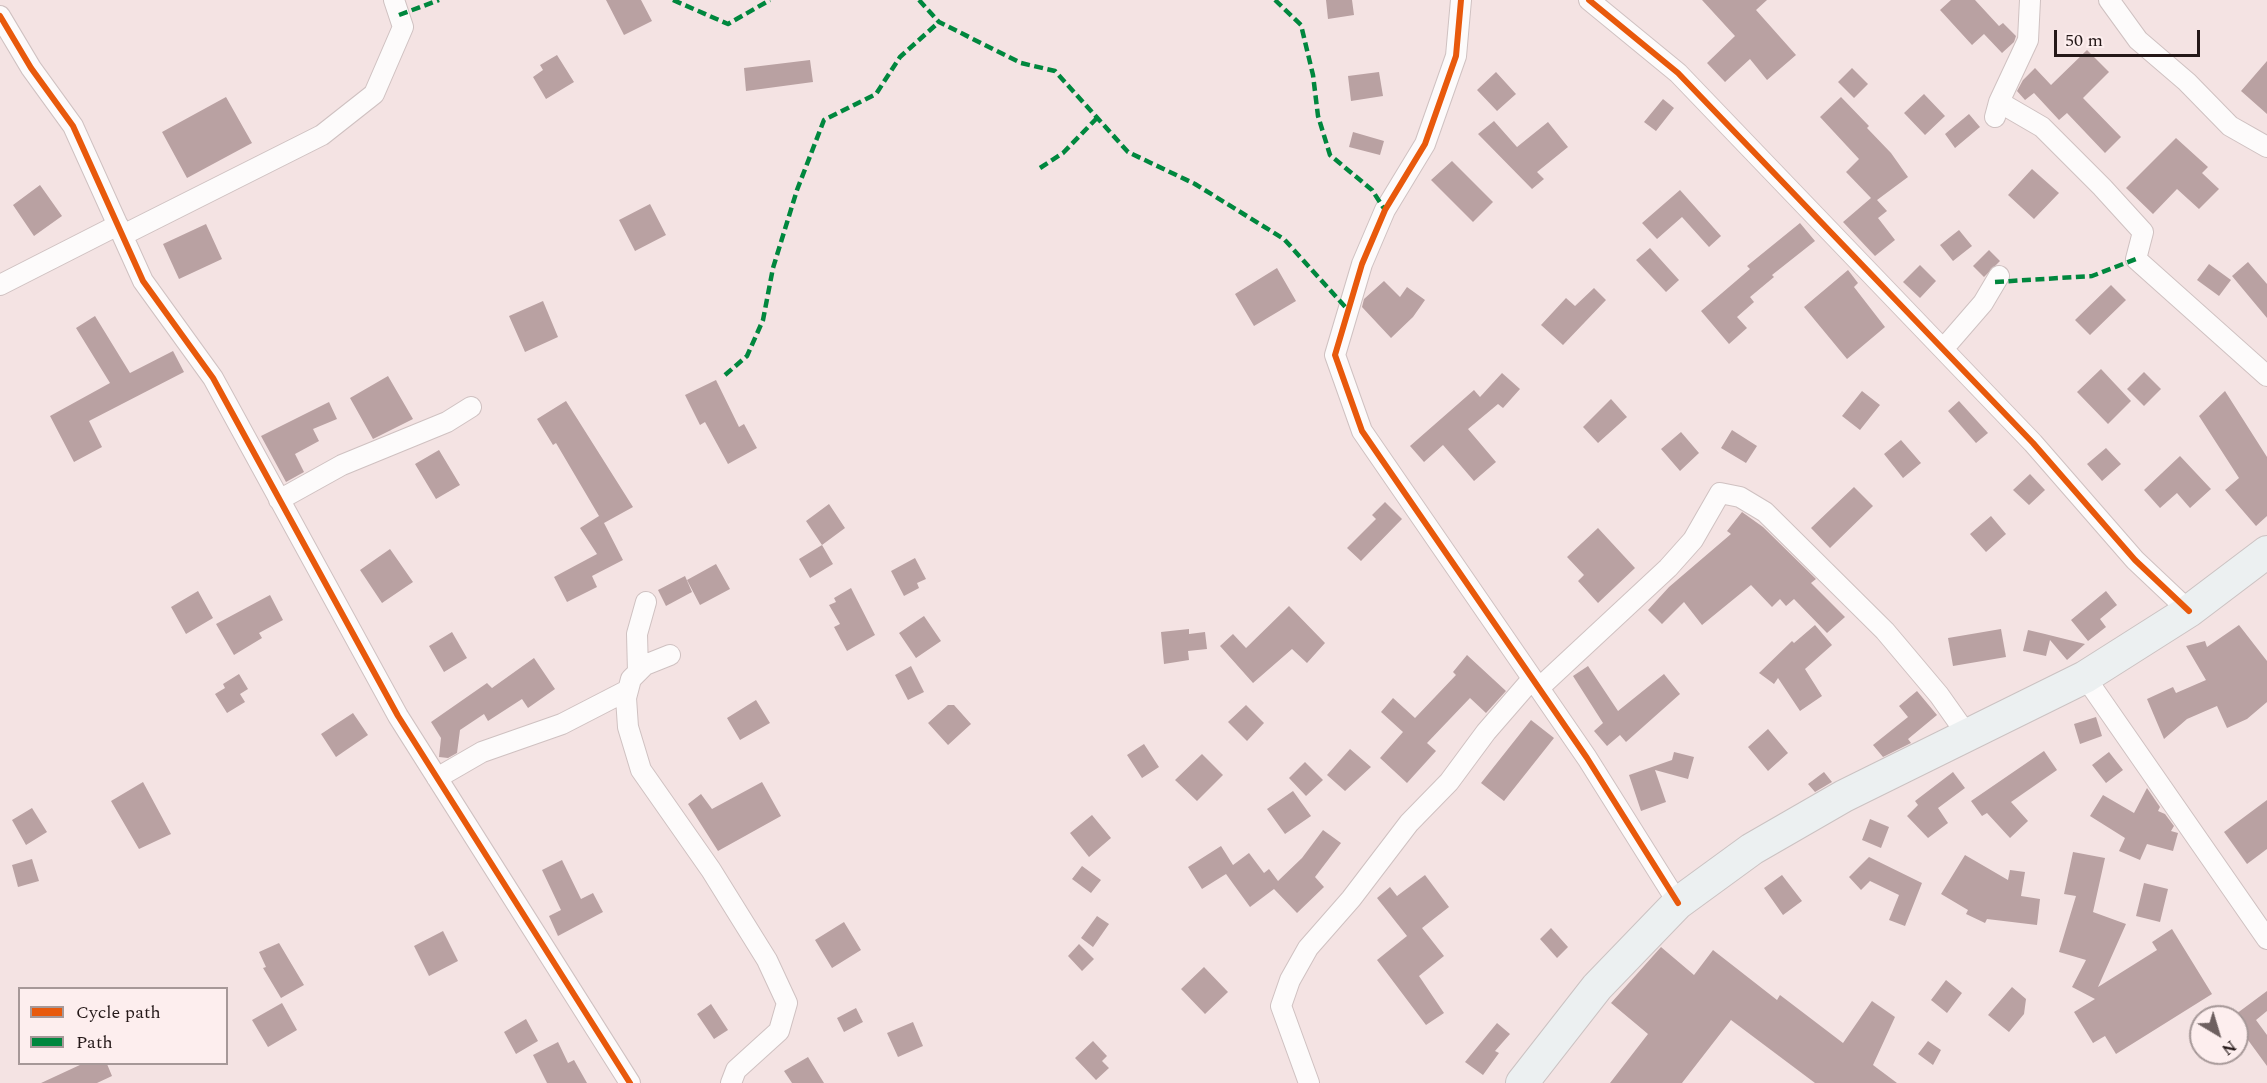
<!DOCTYPE html>
<style>
body{margin:0}
#map{position:relative;width:2267px;height:1083px;overflow:hidden;background:#f4e3e3;font-family:Spectral,serif}
canvas{display:block}
.legend{position:absolute;left:18px;top:987px;width:210px;height:78px;box-sizing:border-box;background:#fdeeee;border:2px solid #a69898;margin:0;padding:8px 10px;list-style:none;font-size:18px;color:#241818}
.legend li{display:flex;align-items:center;gap:12px;height:30px}
.legend b{width:30px;border:2px solid #a69898}
.north{position:absolute;left:2189px;top:1005px;width:60px;height:60px;box-sizing:border-box;background:#fdeeee;border:2px solid #a69898;border-radius:50%;rotate:142deg;font-size:16px;font-weight:700;line-height:24px;text-align:center;color:#241818}
.north::after{content:'';display:block;margin:auto;width:21px;height:27px;background:#6d5f5f;clip-path:polygon(50% 0,100% 100%,50% 72%,0 100%)}
.scale{position:absolute;left:2054px;top:30px;width:146px;height:27px;box-sizing:border-box;border:3px solid #241818;border-top:0;padding-left:8px;font-size:18px;line-height:21px;white-space:nowrap;color:#241818;-webkit-text-stroke:4px #fdeeee;paint-order:stroke}
</style>
<div id="map">
<canvas width="2267" height="1083"></canvas>
<ul class="legend">
<li><b style="height:8px;background:#e8590c"></b>Cycle path</li>
<li><b style="height:8px;background:#00873e"></b>Path</li>
</ul>
<div class="north">N</div>
<div class="scale">50 m</div>
</div>
<script>
const ctx = document.querySelector('canvas').getContext('2d');
ctx.lineJoin = 'round';
function fill(path, color) { ctx.fillStyle = color; ctx.fill(path, 'evenodd'); }
const toPath = rows => new Path2D(rows.map(r => 'M' + r).join(''));
function trace(path, color, width, dash) { ctx.strokeStyle = color; ctx.lineWidth = width; ctx.lineCap = dash ? 'butt' : 'round'; ctx.setLineDash(dash || []); ctx.stroke(path); }
const building = toPath([
 [606,0,641,0,652,21,624,35],
 [1326,0,1352,0,1354,15,1328,19],
 [1702,0,1767,0,1756,10,1796,55,1767,80,1750,59,1725,82,1707,63,1735,36],
 [1951,0,1975,0,1999,26,2003,23,2016,36,2014,42,2002,53,1984,34,1972,45,1940,10],
 [2087,50,2109,72,2083,98,2121,137,2105,153,2067,113,2059,120,2034,93,2025,100,2017,91,2023,80,2035,68,2051,85],
 [557,55,574,82,546,99,533,77,543,70,540,65],
 [810,60,813,82,746,91,744,68],
 [2267,61,2267,114,2241,91],
 [1852,68,1868,84,1854,98,1838,82],
 [1379,72,1383,96,1351,101,1348,76],
 [1496,72,1516,94,1497,111,1477,90],
 [1924,94,1945,116,1925,135,1904,113],
 [226,97,252,143,187,178,162,132],
 [1841,97,1869,126,1867,128,1891,153,1908,177,1877,200,1887,211,1878,218,1895,240,1875,256,1843,222,1871,198,1846,172,1859,159,1820,117],
 [1663,99,1674,108,1656,131,1644,122],
 [1969,114,1980,127,1955,148,1945,134],
 [1494,121,1517,147,1548,122,1568,147,1537,172,1544,179,1532,189,1478,134],
 [1353,132,1384,141,1380,155,1349,147],
 [2176,138,2208,167,2202,173,2219,189,2199,209,2177,189,2153,214,2126,188],
 [1452,161,1493,202,1473,222,1431,180],
 [2032,169,2059,193,2034,219,2008,195],
 [40,185,62,216,34,236,13,205],
 [1680,190,1721,236,1709,247,1682,217,1657,239,1642,223],
 [650,204,666,235,635,251,619,220],
 [1800,223,1815,241,1772,275,1774,277,1750,297,1754,302,1737,317,1747,328,1729,344,1701,311,1750,269,1747,266],
 [206,224,222,259,179,279,163,244],
 [1959,230,1972,246,1953,261,1940,245],
 [1650,248,1679,280,1666,292,1636,260],
 [1989,250,2000,261,1984,277,1973,266],
 [2248,262,2267,284,2267,318,2232,276],
 [2209,264,2231,280,2219,296,2197,280],
 [1920,265,1936,281,1920,298,1903,282],
 [1277,268,1296,301,1254,326,1235,294],
 [1848,270,1858,283,1854,287,1885,327,1847,359,1804,307],
 [1384,281,1400,297,1407,287,1425,300,1413,317,1391,338,1362,307,1364,299],
 [2111,285,2126,300,2090,335,2075,320],
 [1594,288,1606,300,1563,345,1541,325,1566,298,1575,306],
 [543,301,558,337,525,352,509,316],
 [95,316,130,373,173,351,184,372,89,421,102,447,74,462,50,416,110,383,76,328],
 [2101,369,2131,401,2108,424,2077,392],
 [2144,372,2161,389,2144,406,2127,389],
 [1502,373,1520,389,1503,408,1498,404,1468,429,1496,462,1474,481,1443,445,1424,462,1410,446,1474,390,1480,397],
 [388,376,413,419,373,439,350,398],
 [716,380,739,427,744,424,757,448,728,464,705,422,700,425,685,395],
 [1862,391,1880,405,1860,430,1842,416],
 [2225,391,2267,457,2267,516,2256,526,2225,490,2239,478,2199,416],
 [1611,399,1627,417,1598,443,1583,427],
 [566,401,633,507,604,523,623,560,592,576,597,587,567,602,554,577,597,554,580,528,599,516,556,443,553,445,537,419],
 [1959,401,1988,433,1976,443,1948,411],
 [329,402,337,419,313,429,319,441,295,454,304,472,286,482,261,436],
 [1732,430,1757,446,1746,463,1721,448],
 [1681,432,1699,453,1680,471,1661,449],
 [1901,440,1921,463,1903,478,1884,454],
 [2106,448,2121,464,2102,481,2087,464],
 [439,450,460,485,436,499,415,464],
 [2180,456,2211,489,2190,508,2177,493,2160,508,2144,490],
 [2030,474,2045,490,2029,505,2013,490],
 [1854,487,1873,506,1830,548,1811,528],
 [1385,502,1402,519,1361,561,1347,548,1376,519,1372,515],
 [829,504,845,528,822,545,806,521],
 [1742,512,1763,527,1816,579,1811,583,1845,617,1827,633,1794,599,1786,606,1780,599,1772,607,1751,585,1702,625,1684,602,1662,624,1648,610,1669,587,1731,534,1727,531],
 [1991,516,2006,534,1986,552,1970,534],
 [1598,528,1635,568,1598,603,1578,581,1584,575,1567,557],
 [822,545,833,564,810,578,799,559],
 [390,549,413,582,382,603,360,570],
 [915,558,926,579,917,583,919,588,904,596,891,571],
 [716,564,730,589,700,605,687,580],
 [685,576,692,592,666,606,658,590],
 [851,588,875,635,847,651,834,627,840,624,829,605,836,602,834,598],
 [198,591,213,618,186,634,171,607],
 [2106,591,2117,605,2100,619,2106,627,2088,641,2071,620],
 [270,595,283,620,259,633,262,638,234,655,216,624],
 [1289,606,1325,643,1307,663,1292,649,1253,683,1220,646,1233,634,1246,648],
 [924,616,941,641,916,658,899,633],
 [1815,625,1832,645,1805,669,1822,696,1800,711,1778,678,1774,684,1759,673,1792,641,1794,643],
 [2239,625,2267,661,2267,702,2247,719,2227,728,2217,706,2187,719,2164,739,2147,699,2173,687,2176,693,2206,680,2186,646,2205,641,2207,647],
 [1189,629,1189,634,1205,632,1207,649,1188,651,1189,660,1164,664,1161,632],
 [2001,629,2006,657,1953,666,1948,638],
 [2028,630,2045,634,2085,644,2067,660,2050,640,2046,656,2023,651],
 [452,632,467,658,444,672,429,646],
 [1467,655,1506,691,1486,713,1470,698,1427,743,1436,751,1407,783,1380,758,1403,732,1381,712,1393,698,1415,718,1456,675,1453,672],
 [534,658,555,689,528,708,522,699,488,721,484,714,460,730,457,753,448,758,439,757,441,738,431,722,487,683,492,688],
 [911,666,924,692,908,700,895,675],
 [1588,666,1618,711,1664,674,1680,694,1626,742,1620,735,1607,746,1594,731,1603,723,1573,676],
 [239,674,248,689,240,694,245,702,227,713,215,694,225,688,223,684],
 [1917,691,1937,715,1908,739,1911,743,1883,757,1873,745,1908,717,1899,706],
 [756,700,770,723,740,740,727,718],
 [948,705,954,705,971,724,948,745,928,723],
 [1246,705,1264,723,1247,741,1228,722],
 [353,713,368,735,336,757,321,734],
 [2096,717,2102,736,2080,744,2074,724],
 [1531,720,1554,738,1504,801,1481,783],
 [1768,729,1788,753,1768,771,1748,747],
 [1144,744,1159,767,1142,778,1127,755],
 [1350,749,1371,767,1345,791,1327,775],
 [2044,751,2057,770,2011,802,2028,821,2010,838,1987,813,1982,816,1971,801],
 [1674,752,1694,757,1688,779,1655,770,1666,802,1641,811,1629,775,1672,760],
 [2109,752,2123,770,2106,783,2092,765],
 [1202,754,1223,775,1197,801,1175,780],
 [1305,762,1323,780,1306,796,1289,778],
 [1824,772,1832,782,1815,792,1808,784],
 [1953,772,1965,788,1938,808,1948,823,1928,838,1907,816,1918,805,1915,801],
 [143,782,171,834,139,849,111,801],
 [762,782,781,816,718,851,688,804,701,794,712,809],
 [2147,788,2160,807,2158,811,2165,814,2174,826,2171,831,2178,833,2173,851,2147,844,2140,860,2119,851,2125,838,2090,816,2103,795,2134,813],
 [1293,791,1311,816,1285,834,1267,809],
 [2267,800,2267,849,2247,864,2224,832],
 [32,808,47,832,26,845,12,820],
 [1092,815,1111,838,1089,857,1070,833],
 [1870,819,1889,827,1881,848,1862,840],
 [1323,830,1341,843,1315,877,1324,887,1297,913,1274,889,1250,907,1226,874,1202,889,1188,867,1221,846,1233,865,1249,853,1264,873,1269,869,1278,881,1302,858],
 [2073,852,2105,858,2093,912,2126,924,2098,987,2157,950,2152,942,2172,929,2212,994,2116,1054,2105,1036,2093,1043,2074,1012,2095,999,2072,987,2086,960,2059,952,2076,896,2064,894],
 [1965,855,2008,880,2010,870,2025,872,2021,896,2040,899,2037,925,1987,919,1985,923,1966,914,1968,910,1941,894],
 [1869,857,1922,883,1905,926,1889,920,1899,895,1870,881,1861,890,1849,877],
 [32,859,39,881,18,887,12,865],
 [562,860,581,899,593,893,603,912,558,936,549,916,561,910,542,870],
 [1082,866,1101,880,1091,893,1072,879],
 [1425,875,1449,907,1422,928,1444,956,1419,976,1444,1013,1426,1025,1377,960,1407,936,1377,898,1390,887,1397,896],
 [1782,875,1802,901,1783,915,1764,888],
 [2144,883,2168,889,2160,922,2136,916],
 [1097,916,1109,924,1093,947,1081,938],
 [844,922,861,950,832,968,815,940],
 [1551,928,1568,947,1557,958,1540,939],
 [443,931,458,961,429,976,414,946],
 [279,943,304,985,281,998,263,968,266,967,259,952],
 [1079,944,1094,959,1082,971,1068,956],
 [1661,947,1694,975,1713,950,1777,1000,1780,995,1843,1043,1872,1001,1895,1017,1873,1065,1897,1083,1815,1083,1731,1020,1682,1083,1610,1083,1648,1034,1611,1003],
 [1204,967,1228,992,1205,1014,1181,989],
 [1946,980,1962,993,1947,1013,1931,1000],
 [2012,987,2026,999,2024,1014,2009,1032,1988,1015],
 [2267,991,2267,1011,2256,1020,2267,1035,2267,1066,2237,1025,2237,1017,2232,1017],
 [282,1003,297,1030,268,1047,252,1020],
 [711,1004,728,1030,714,1039,697,1014],
 [856,1008,863,1022,844,1032,837,1018],
 [526,1019,538,1041,516,1054,504,1032],
 [913,1022,923,1046,898,1057,887,1033],
 [1497,1023,1510,1034,1495,1051,1499,1053,1483,1075,1465,1062],
 [1093,1041,1107,1056,1102,1061,1109,1068,1096,1080,1075,1058],
 [1928,1041,1941,1050,1933,1065,1918,1054],
 [558,1042,568,1063,574,1060,587,1083,547,1083,533,1055],
 [808,1057,824,1083,792,1083,784,1071],
 [82,1064,107,1064,112,1076,97,1083,41,1083]
]);
const street = toPath([
 [1461,0,1456,56,1425,144,1385,210,1362,264,1335,355,1362,431,1587,758,1678,903],
 [1589,0,1678,73,2033,443,2135,560,2189,611],
 [2109,0,2138,40,2187,82,2230,126,2267,147],
 [0,16,31,68,73,126,143,281,213,378,398,716,630,1083],
 [1999,102,2042,127,2102,187,2143,232,2136,259,2267,376],
 [1995,117,1999,102,2028,40,2030,0],
 [123,235,322,135,374,94,403,27,394,0],
 [0,285,118,225],
 [1944,348,1983,303,1999,276],
 [279,500,342,465,447,422,471,407],
 [670,655,645,665,631,679,626,698,628,727,641,770,711,870,767,960,787,1003,779,1031,736,1070,731,1083],
 [638,672,637,634,646,602],
 [2085,677,2267,939],
 [1539,688,1668,568,1693,540,1720,493,1740,497,1765,512,1885,631,1939,695,1968,736],
 [437,778,482,752,562,724,628,690],
 [1309,1083,1281,1006,1290,980,1308,948,1351,899,1409,823,1449,782,1486,732,1532,679]
]);
const primary = toPath([
 [1522,1083,1597,987,1678,903,1752,849,1844,796,2085,677,2189,611,2267,552]
]);
const quiet = toPath([
 [673,0,728,24,770,0],
 [919,0,939,22,1021,63,1055,71,1128,152,1195,184,1284,239,1348,310],
 [1275,0,1301,25,1313,75,1318,116,1330,155,1372,190,1385,210],
 [399,15,439,0],
 [1040,168,1063,153,1096,119],
 [1995,282,2092,276,2136,259],
 [725,375,747,356,763,320,773,268,797,190,824,120,876,94,900,57,939,22]
]);
const cycleway = toPath([
 [1461,0,1456,56,1425,144,1385,210,1362,264,1335,355,1362,431,1587,758,1678,903],
 [1589,0,1678,73,2033,443,2135,560,2189,611],
 [0,16,31,68,73,126,143,281,213,378,398,716,630,1083]
]);
fill(building, '#b9a1a2');
trace(street, '#cfc1c1', 22);
trace(primary, '#cbc2c2', 34);
trace(street, '#fdfbfb', 20);
trace(primary, '#ecf0f1', 32);
trace(quiet, '#00873e', 4.5, [9, 4.5]);
trace(cycleway, '#e8590c', 6);
</script>
